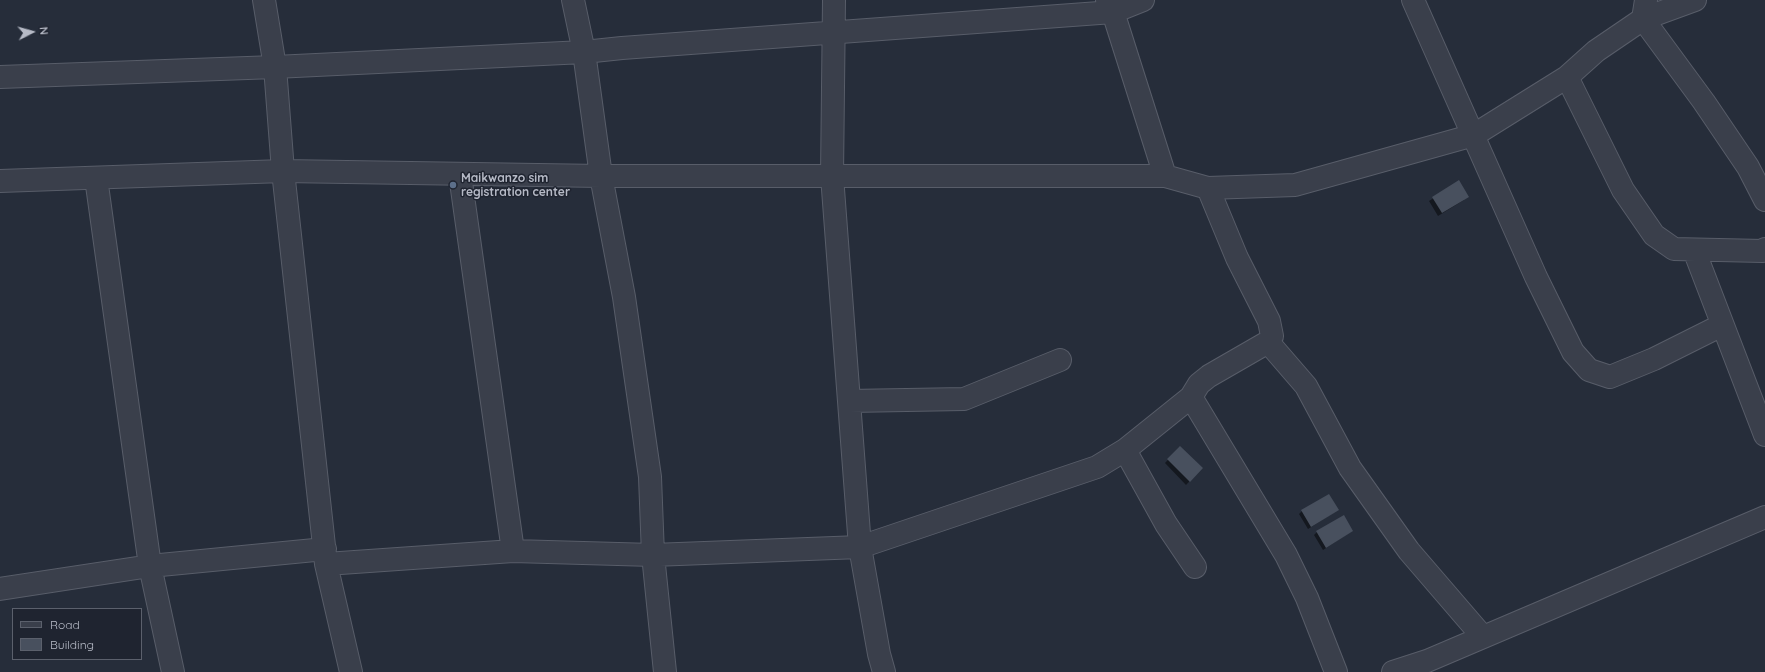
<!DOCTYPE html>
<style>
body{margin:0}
#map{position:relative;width:1765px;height:672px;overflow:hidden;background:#262d3a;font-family:Quicksand,sans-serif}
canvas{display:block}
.legend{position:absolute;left:12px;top:608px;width:130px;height:52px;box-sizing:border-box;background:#1f2430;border:1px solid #5b606c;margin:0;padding:5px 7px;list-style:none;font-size:12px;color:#b6bac6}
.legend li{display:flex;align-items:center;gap:8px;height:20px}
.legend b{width:20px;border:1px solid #5b606c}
.north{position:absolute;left:12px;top:12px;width:40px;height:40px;-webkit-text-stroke:3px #1f2430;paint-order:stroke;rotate:84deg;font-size:11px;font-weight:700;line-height:16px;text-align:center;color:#b6bac6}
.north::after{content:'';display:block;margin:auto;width:14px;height:18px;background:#b6bac6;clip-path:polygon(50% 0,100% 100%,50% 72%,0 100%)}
</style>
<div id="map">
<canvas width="1765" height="672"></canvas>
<ul class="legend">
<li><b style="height:5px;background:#3a3f4b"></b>Road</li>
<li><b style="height:11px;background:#48505e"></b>Building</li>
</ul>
<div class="north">N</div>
</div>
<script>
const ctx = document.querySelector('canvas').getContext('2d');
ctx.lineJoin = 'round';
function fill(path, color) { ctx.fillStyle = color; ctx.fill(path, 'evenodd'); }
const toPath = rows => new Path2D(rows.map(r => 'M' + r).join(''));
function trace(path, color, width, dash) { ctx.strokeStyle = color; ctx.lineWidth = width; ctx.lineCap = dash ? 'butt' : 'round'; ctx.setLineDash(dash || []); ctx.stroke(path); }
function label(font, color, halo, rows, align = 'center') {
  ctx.font = font + ' Quicksand,sans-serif'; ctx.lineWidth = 3; ctx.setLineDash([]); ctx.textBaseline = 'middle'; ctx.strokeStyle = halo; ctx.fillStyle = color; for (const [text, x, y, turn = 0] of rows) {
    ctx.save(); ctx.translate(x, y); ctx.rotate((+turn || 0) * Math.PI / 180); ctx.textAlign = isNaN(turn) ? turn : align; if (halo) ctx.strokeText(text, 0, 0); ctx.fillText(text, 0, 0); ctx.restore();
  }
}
const shadow = toPath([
 [1459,182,1464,200,1438,216,1429,201],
 [1180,447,1202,468,1186,485,1165,463],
 [1338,510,1308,529,1299,514,1302,511],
 [1352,531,1323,550,1314,535,1317,532]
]);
const building = toPath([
 [1459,180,1469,197,1442,213,1432,197],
 [1180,446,1203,468,1190,482,1167,459],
 [1329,494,1339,510,1311,527,1301,510],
 [1344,515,1353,531,1326,548,1316,531]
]);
const minor = toPath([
 [264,0,275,67,283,171,326,564,351,672],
 [573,0,584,52,601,176,624,297,650,477,653,555,665,672],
 [834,0,832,176,860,547,879,654,884,672],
 [1107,0,1113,12,1165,176],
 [1413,0,1536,277,1573,352,1589,370,1610,377,1654,359,1722,325],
 [1646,0,1643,19,1704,102,1748,167,1765,200],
 [0,77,275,67,584,52,622,48,1113,12,1143,0],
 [1567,77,1623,190,1654,235,1674,249,1763,251,1765,249],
 [460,175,513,551],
 [96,178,150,566,173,672],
 [0,181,283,171,601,176,1165,176,1208,188,1295,185,1474,135,1567,77,1596,51,1643,19,1695,0],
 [1694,250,1765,435],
 [1268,342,1306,386,1350,468,1409,551,1483,637],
 [1191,397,1286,555,1307,598,1336,672],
 [849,401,964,399,1060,360],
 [1125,450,1166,524,1195,567],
 [326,564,513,551,653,555,860,547,1097,467,1125,450,1191,397,1199,384,1209,376,1268,342,1272,336,1269,321,1237,258,1208,188],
 [0,589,150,566,325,549],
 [1393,672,1427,661,1765,517]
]);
const markers = [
 [453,185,4,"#5c6f8a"]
];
const poiNames = [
 ["Maikwanzo sim",461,178],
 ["registration center",461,192]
];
fill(shadow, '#0007');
fill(building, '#48505e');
trace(minor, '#585d69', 24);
trace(minor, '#3a3f4b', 22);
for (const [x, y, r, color] of markers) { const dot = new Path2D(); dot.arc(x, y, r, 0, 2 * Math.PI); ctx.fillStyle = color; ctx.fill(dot); trace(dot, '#1f2430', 1.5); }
label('bold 12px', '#b6bac6', '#1f2430', poiNames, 'left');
</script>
